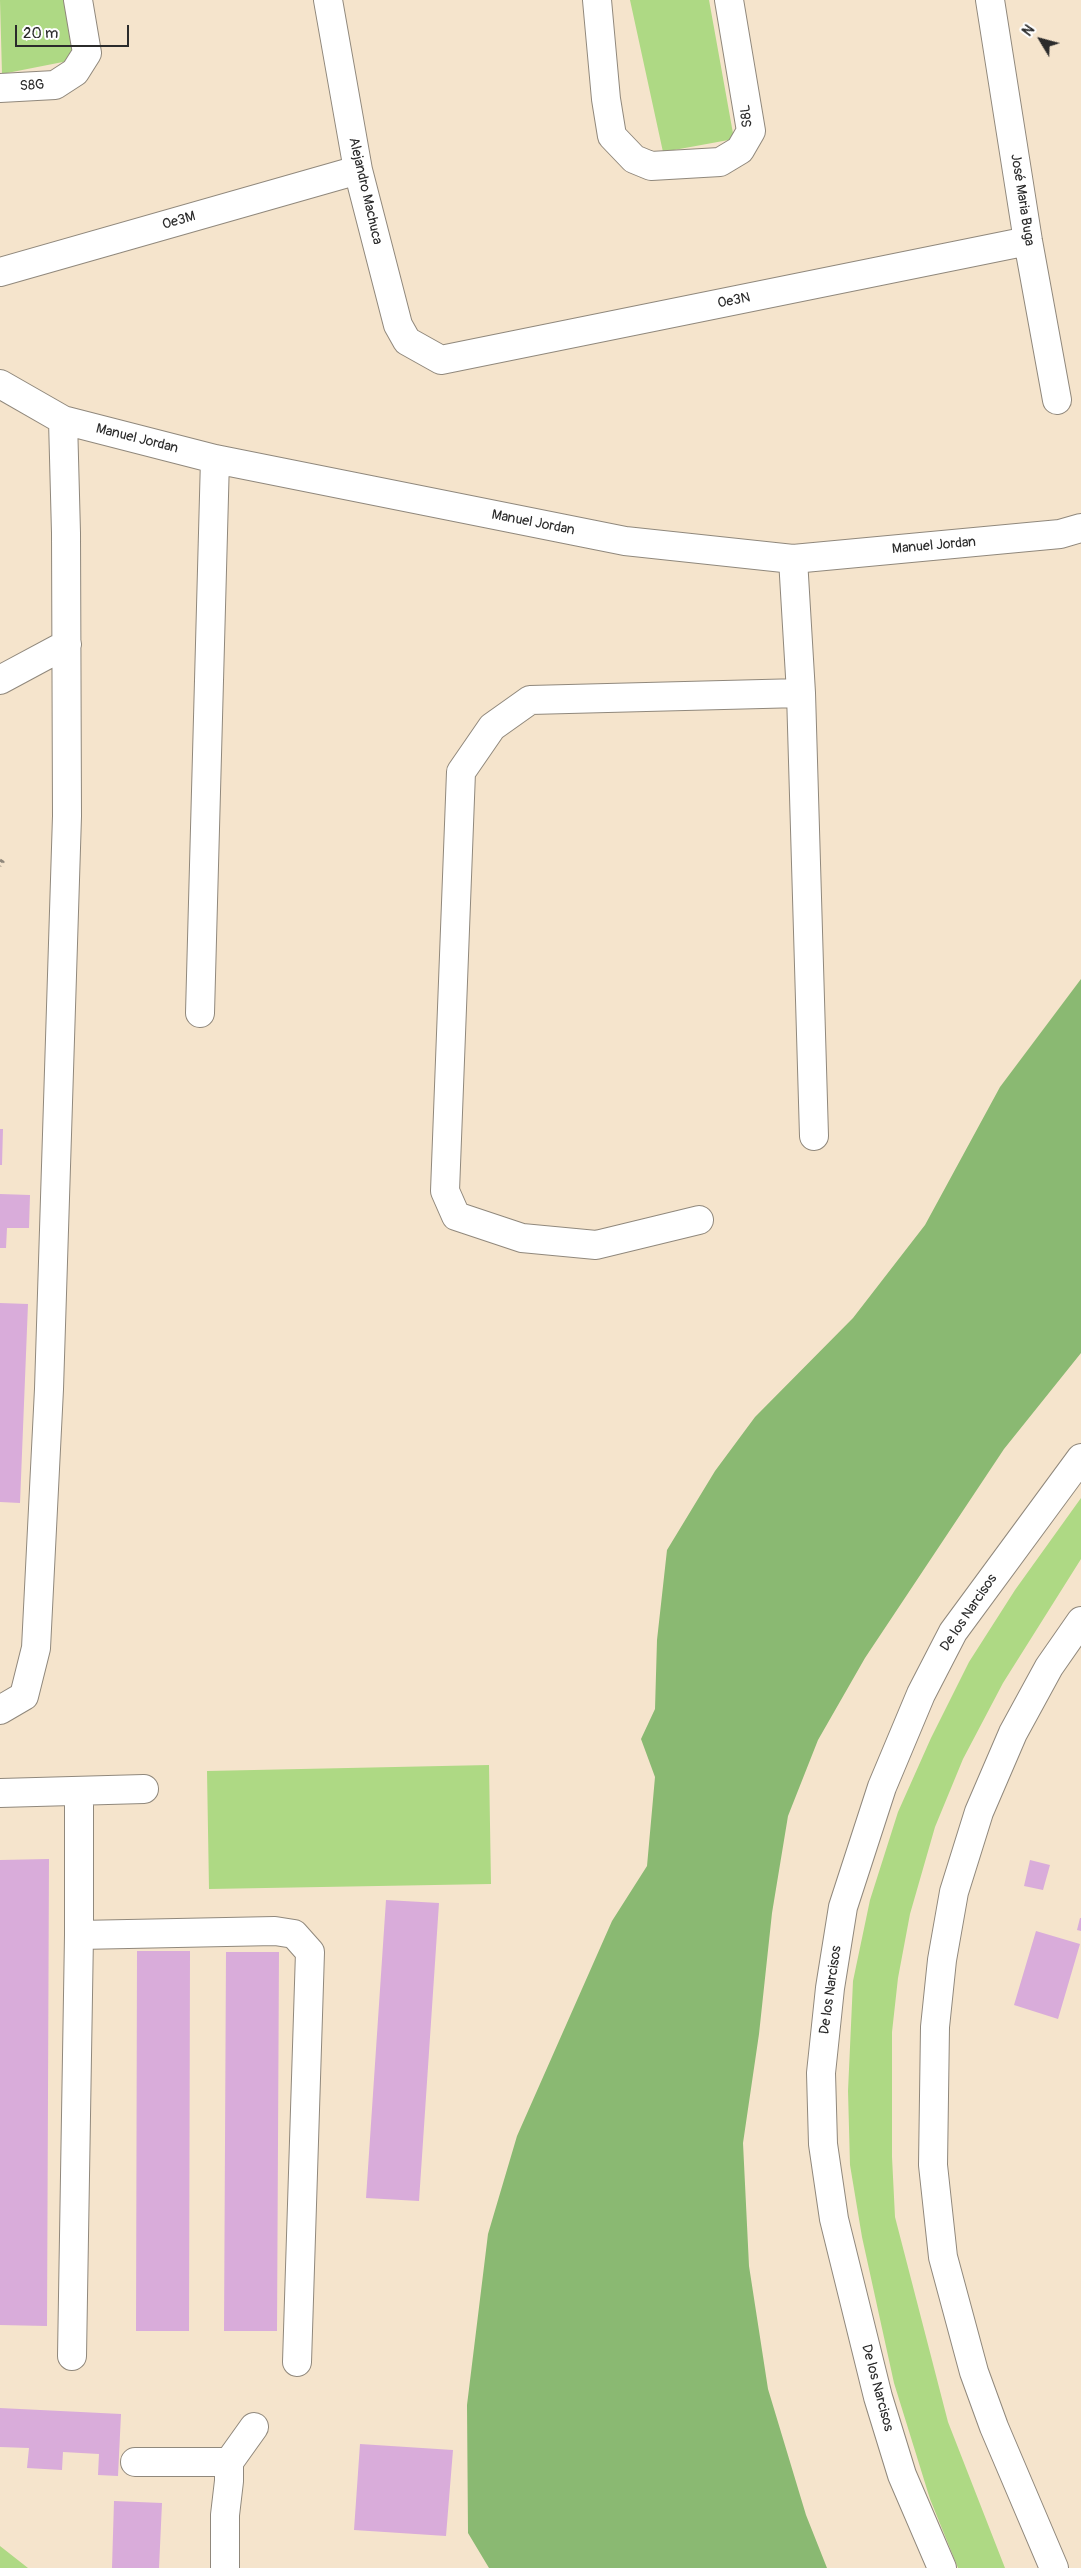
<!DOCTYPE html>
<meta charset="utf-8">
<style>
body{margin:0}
#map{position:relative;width:1081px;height:2568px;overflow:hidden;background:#f5e4cc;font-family:Pangolin,sans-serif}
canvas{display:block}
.north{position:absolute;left:1016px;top:15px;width:50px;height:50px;-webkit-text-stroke:4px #fff;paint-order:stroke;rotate:307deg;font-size:14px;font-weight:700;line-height:20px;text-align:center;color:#2b2b2b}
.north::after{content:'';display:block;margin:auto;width:18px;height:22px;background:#2b2b2b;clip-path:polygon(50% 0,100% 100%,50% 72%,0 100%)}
.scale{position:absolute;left:15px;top:25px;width:114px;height:22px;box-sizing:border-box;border:2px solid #2b2b2b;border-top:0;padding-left:6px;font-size:15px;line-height:18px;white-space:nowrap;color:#2b2b2b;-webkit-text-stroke:4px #fff;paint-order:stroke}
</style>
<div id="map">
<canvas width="1081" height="2568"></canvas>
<div class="north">N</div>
<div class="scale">20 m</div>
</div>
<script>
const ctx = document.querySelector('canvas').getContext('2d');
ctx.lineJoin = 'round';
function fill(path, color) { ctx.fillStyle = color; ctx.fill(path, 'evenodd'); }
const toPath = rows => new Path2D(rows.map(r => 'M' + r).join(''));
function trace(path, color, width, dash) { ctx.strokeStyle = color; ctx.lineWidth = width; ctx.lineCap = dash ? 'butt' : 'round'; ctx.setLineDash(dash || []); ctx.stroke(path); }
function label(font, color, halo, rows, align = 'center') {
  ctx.font = font + ' Pangolin,sans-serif'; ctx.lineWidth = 4; ctx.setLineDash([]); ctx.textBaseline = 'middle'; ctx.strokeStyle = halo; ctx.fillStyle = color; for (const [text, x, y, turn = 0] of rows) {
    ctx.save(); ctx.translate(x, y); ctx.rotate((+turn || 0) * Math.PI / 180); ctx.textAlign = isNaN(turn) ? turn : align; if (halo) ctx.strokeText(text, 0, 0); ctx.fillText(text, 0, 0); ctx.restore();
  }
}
const green = toPath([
 [0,0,67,0,78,59,2,74],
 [630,0,709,0,734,139,663,152],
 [1081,1498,1081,1559,1003,1683,963,1759,935,1827,910,1914,898,1978,892,2032,892,2157,895,2217,948,2422,1005,2568,958,2568,930,2499,894,2383,862,2237,850,2165,848,2091,853,1981,870,1900,898,1812,931,1738,969,1662,1015,1590],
 [489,1765,491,1884,209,1889,207,1771],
 [0,2546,28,2568,0,2568]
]);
const forest = toPath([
 [1081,979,1081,1353,1004,1449,865,1658,818,1740,788,1816,772,1913,759,2034,743,2143,749,2266,768,2389,806,2515,827,2568,489,2568,468,2533,467,2405,488,2234,517,2136,612,1921,647,1866,655,1777,641,1739,655,1709,657,1640,667,1550,715,1471,755,1417,853,1318,925,1225,1000,1087]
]);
const building = toPath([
 [0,1129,3,1129,2,1165,0,1165],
 [0,1194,30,1195,29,1228,7,1228,6,1248,0,1248],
 [0,1303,28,1304,20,1503,0,1502],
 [49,1859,47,2326,0,2325,0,1860],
 [1030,1860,1050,1865,1043,1890,1024,1886],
 [386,1900,439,1903,419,2201,366,2198],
 [1080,1918,1081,1918,1081,1931,1077,1930],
 [1036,1931,1080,1944,1058,2019,1014,2005],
 [137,1951,190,1951,189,2331,136,2331],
 [226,1952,279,1952,277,2331,224,2331],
 [0,2408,121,2414,118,2476,98,2475,99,2454,63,2452,62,2470,27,2468,29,2448,0,2447],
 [360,2444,453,2450,446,2536,354,2530],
 [114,2501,162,2503,159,2568,112,2568]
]);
const path = toPath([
 [0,860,3,862,0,866]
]);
const minor = toPath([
 [328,0,358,170,398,325,407,341,441,360,1028,241],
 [597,0,606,99,612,136,634,159,651,166,720,162,740,150,751,131,729,0],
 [990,0,1028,241,1057,400],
 [0,88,55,85,75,72,87,53,78,0],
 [0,272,358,170],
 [0,384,63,420,215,459,625,541,793,559,1060,534,1081,528],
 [793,559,801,693,814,1136],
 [0,680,67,644],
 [200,1013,215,459],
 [699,1220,596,1245,522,1238,456,1216,445,1191,461,772,492,727,530,700,801,693],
 [0,1710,24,1696,36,1648,49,1389,67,816,66,533,63,420],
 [0,1793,144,1789],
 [79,1935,275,1931,294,1934,310,1952,297,2362],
 [72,2356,79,1935,79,1791],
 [135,2462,229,2462],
 [225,2568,225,2515,229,2481,229,2462,254,2427]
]);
const major = toPath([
 [942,2568,902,2475,878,2397,834,2219,823,2144,821,2073,830,1988,843,1907,882,1787,921,1694,953,1632,1081,1458],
 [1054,2568,994,2427,974,2372,943,2257,933,2165,935,2027,942,1960,954,1892,979,1812,1013,1733,1049,1667,1081,1621]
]);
const streetNames = [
 ["S8G",32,86,-4],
 ["S8L",747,116,-96],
 ["Alejandro Machuca",365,191,77],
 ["José Maria Buga",1022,200,81],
 ["Oe3M",179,221,-16],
 ["Oe3N",734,301,-11],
 ["Manuel Jordan",137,439,14],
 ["Manuel Jordan",533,523,11],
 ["Manuel Jordan",934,546,-5],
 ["De los Narcisos",969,1613,-56],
 ["De los Narcisos",831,1990,-82],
 ["De los Narcisos",877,2388,75]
];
fill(green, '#aed984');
fill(forest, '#8ab972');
fill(building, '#d9acda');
trace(minor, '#90887c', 30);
trace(major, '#90887c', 30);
trace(path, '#90887c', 3, [4, 4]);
trace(minor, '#fff', 28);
trace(major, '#fff', 28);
label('14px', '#2b2b2b', '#fff', streetNames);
</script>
